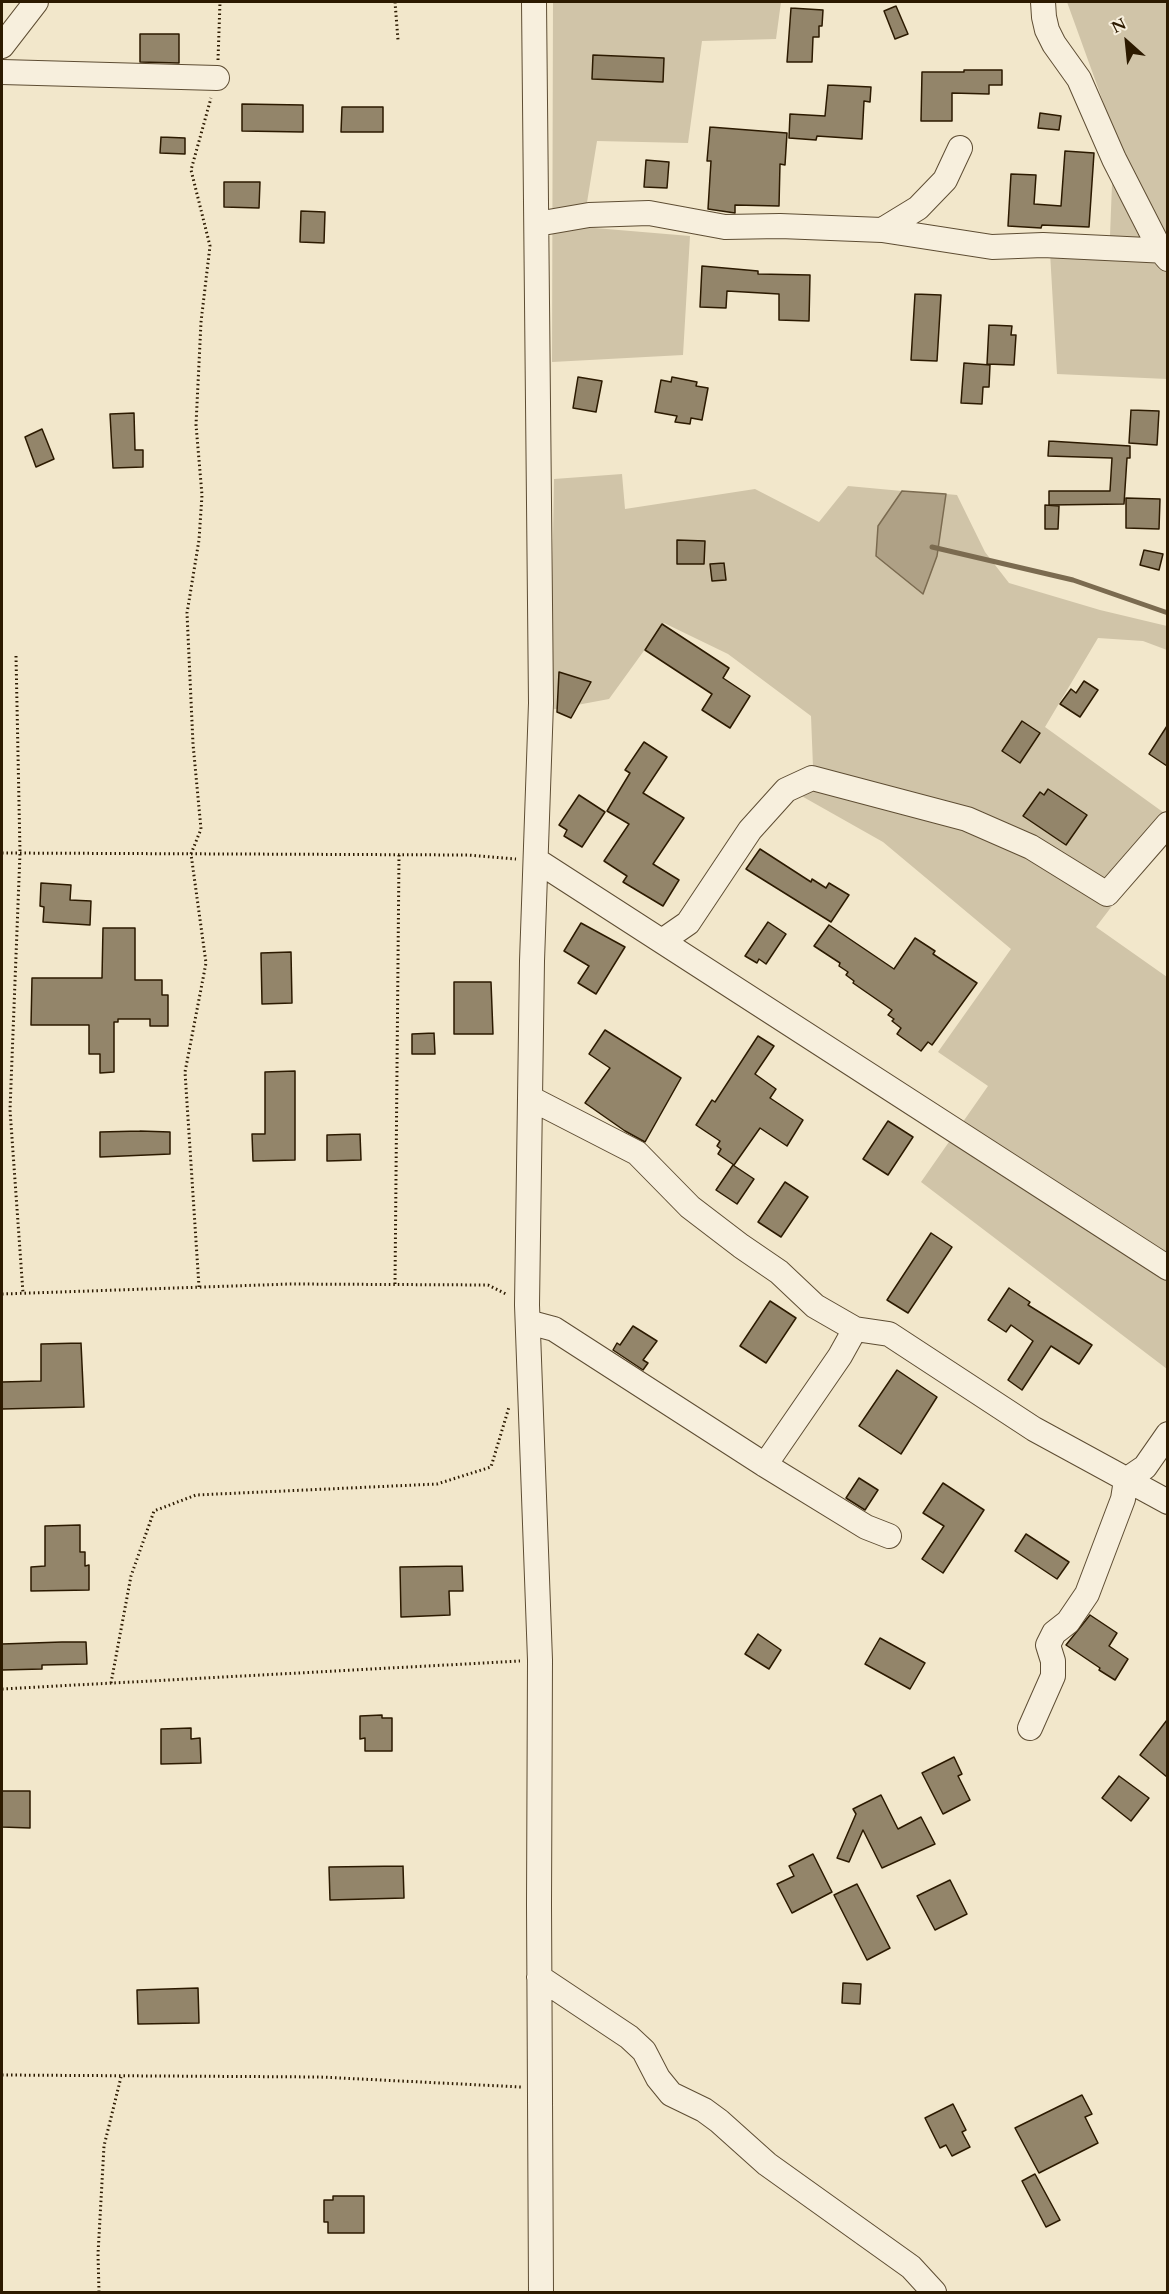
<!DOCTYPE html>
<style>
body{margin:0}
#map{position:relative;width:1169px;height:2294px;overflow:hidden;background:#f2e7cb;font-family:Cardo,serif}
canvas{display:block}
.frame{position:absolute;inset:0;border:3px solid #2c1a00;pointer-events:none}
.north{position:absolute;left:1097px;top:12px;width:60px;height:60px;-webkit-text-stroke:4px #f7efdd;paint-order:stroke;rotate:333deg;font-size:16px;font-weight:700;line-height:24px;text-align:center;color:#2c1a00}
.north::after{content:'';display:block;margin:auto;width:21px;height:27px;background:#2c1a00;clip-path:polygon(50% 0,100% 100%,50% 72%,0 100%)}
</style>
<div id="map">
<canvas width="1169" height="2294"></canvas>
<div class="frame"></div>
<div class="north">N</div>
</div>
<script>
const ctx = document.querySelector('canvas').getContext('2d');
ctx.lineJoin = 'round';
function fill(path, color) { ctx.fillStyle = color; ctx.fill(path, 'evenodd'); }
const toPath = rows => new Path2D(rows.map(r => 'M' + r).join(''));
function trace(path, color, width, dash) { ctx.strokeStyle = color; ctx.lineWidth = width; ctx.lineCap = dash ? 'butt' : 'round'; ctx.setLineDash(dash || []); ctx.stroke(path); }
const green = toPath([
 [553,2,781,2,776,39,702,41,688,143,597,141,583,227,690,236,683,355,552,362],
 [1067,2,1167,2,1167,379,1057,374,1049,235,1110,236,1114,132],
 [622,474,625,509,755,489,819,522,848,486,902,491,878,526,937,556,946,494,957,495,985,552,1009,583,1100,610,1167,626,1167,650,1143,641,1098,638,1045,727,1167,815,1167,834,1096,927,1167,977,1167,1369,921,1182,988,1086,938,1052,1011,949,883,842,798,794,813,767,811,716,728,654,664,623,609,699,550,710,554,479]
]);
const water = toPath([
 [902,491,946,494,937,556,923,594,876,556,878,526,902,491]
]);
const stream = toPath([
 [932,547,1073,580,1168,613]
]);
const building = toPath([
 [896,6,908,34,895,39,884,11,896,6],
 [791,8,823,10,822,26,819,26,819,37,813,37,812,62,787,62,791,8],
 [140,34,179,34,179,63,140,62,140,34],
 [593,55,664,58,663,82,592,79,593,55],
 [964,70,1002,70,1002,85,989,85,989,94,952,93,952,121,921,121,922,72,964,72,964,70],
 [828,85,871,87,870,102,864,101,862,139,817,136,816,140,789,138,790,114,825,116,828,85],
 [242,104,303,105,303,132,242,131,242,104],
 [342,107,383,107,383,132,341,132,342,107],
 [1040,113,1061,116,1059,130,1038,128,1040,113],
 [710,127,787,133,785,165,780,164,779,206,735,205,735,213,708,209,711,161,707,161,710,127],
 [161,137,185,138,185,154,160,153,161,137],
 [1065,151,1094,153,1089,227,1042,225,1041,228,1008,226,1011,174,1036,175,1034,204,1061,206,1065,151],
 [646,160,669,162,667,188,644,187,646,160],
 [224,182,260,182,259,208,224,207,224,182],
 [301,211,325,212,324,243,300,242,301,211],
 [702,266,758,271,758,274,810,275,809,321,779,320,779,294,727,291,726,308,700,307,702,266],
 [915,294,941,295,937,361,911,360,915,294],
 [989,325,1012,326,1011,335,1016,335,1014,365,987,364,989,325],
 [964,363,990,365,989,387,983,387,982,404,961,403,964,363],
 [578,377,602,381,596,412,573,408,578,377],
 [672,377,697,382,696,386,708,388,702,420,691,418,690,424,675,422,677,416,655,412,661,380,671,382,672,377],
 [1131,410,1159,411,1157,445,1129,443,1131,410],
 [134,413,135,450,143,450,143,467,113,468,110,414,134,413],
 [42,429,54,459,36,467,25,437,42,429],
 [1049,441,1130,446,1130,458,1127,458,1124,504,1049,505,1049,491,1110,491,1112,458,1048,456,1049,441],
 [1126,498,1160,499,1159,529,1126,528,1126,498],
 [1045,505,1059,506,1058,529,1045,529,1045,505],
 [677,540,705,541,704,564,677,564,677,540],
 [1144,550,1163,554,1159,570,1140,565,1144,550],
 [724,563,726,580,712,581,710,564,724,563],
 [662,624,729,668,723,678,750,696,730,728,702,710,712,694,645,650,662,624],
 [559,672,591,682,571,718,557,712,559,672],
 [1084,681,1098,690,1080,717,1060,704,1071,689,1076,693,1084,681],
 [1022,721,1040,733,1020,763,1002,751,1022,721],
 [1167,726,1167,766,1149,754,1167,726],
 [644,742,667,757,643,793,684,818,653,864,679,880,663,906,623,882,627,876,604,861,629,824,607,811,630,773,625,770,644,742],
 [1048,789,1087,815,1066,845,1023,816,1040,792,1044,795,1048,789],
 [579,795,605,812,582,847,564,836,567,830,559,825,579,795],
 [760,849,811,882,812,879,826,888,829,883,849,895,831,922,746,869,760,849],
 [41,883,71,885,70,900,91,901,90,925,43,922,44,907,40,906,41,883],
 [768,922,786,934,766,964,759,959,757,963,745,956,768,922],
 [581,923,625,947,596,994,578,983,589,966,564,951,581,923],
 [829,925,894,969,915,938,935,951,933,954,977,983,932,1045,928,1042,921,1051,897,1034,901,1028,892,1021,894,1019,888,1015,892,1010,853,983,854,981,846,975,848,972,839,966,840,963,814,946,829,925],
 [103,928,135,928,135,980,162,980,162,995,168,995,168,1026,150,1026,150,1019,118,1019,118,1022,114,1022,114,1072,100,1073,100,1054,89,1054,89,1025,31,1025,32,978,102,978,103,928],
 [291,952,292,1003,262,1004,261,953,291,952],
 [454,982,491,982,493,1034,454,1034,454,982],
 [605,1030,681,1078,645,1142,625,1131,585,1103,610,1068,589,1054,605,1030],
 [434,1033,435,1054,412,1054,412,1034,434,1033],
 [758,1036,774,1046,755,1074,776,1089,770,1098,803,1120,787,1146,760,1128,734,1165,718,1154,721,1149,717,1146,720,1141,696,1125,712,1100,715,1102,758,1036],
 [295,1071,295,1160,253,1161,252,1134,265,1134,265,1072,295,1071],
 [888,1121,913,1137,888,1175,863,1159,888,1121],
 [140,1131,170,1132,170,1154,100,1157,100,1132,140,1131],
 [360,1134,361,1160,327,1161,327,1135,360,1134],
 [733,1165,754,1179,737,1204,716,1190,733,1165],
 [785,1182,808,1197,781,1237,758,1222,785,1182],
 [931,1233,952,1247,908,1313,887,1300,931,1233],
 [1009,1288,1030,1302,1028,1305,1092,1345,1079,1364,1051,1346,1022,1390,1008,1380,1033,1341,1011,1325,1006,1332,988,1320,1009,1288],
 [770,1301,796,1318,766,1363,740,1346,770,1301],
 [633,1326,657,1341,643,1360,648,1363,643,1370,613,1350,617,1343,620,1345,633,1326],
 [81,1343,84,1407,2,1409,2,1382,41,1381,41,1344,81,1343],
 [897,1370,937,1397,901,1454,859,1426,897,1370],
 [859,1478,878,1490,865,1510,846,1498,859,1478],
 [943,1483,984,1510,943,1573,922,1559,944,1526,923,1513,943,1483],
 [80,1525,80,1552,85,1552,85,1566,89,1565,89,1590,31,1591,31,1567,45,1566,45,1526,80,1525],
 [1026,1534,1069,1562,1057,1579,1015,1551,1026,1534],
 [462,1566,463,1591,449,1591,450,1615,401,1617,400,1567,462,1566],
 [1090,1615,1117,1633,1109,1646,1128,1659,1115,1680,1099,1670,1100,1668,1066,1645,1090,1615],
 [758,1634,781,1650,769,1669,745,1654,758,1634],
 [880,1638,925,1663,910,1689,865,1664,880,1638],
 [62,1642,86,1642,87,1664,42,1665,42,1669,2,1670,2,1644,62,1642],
 [382,1715,382,1718,392,1718,392,1751,365,1751,365,1738,360,1739,360,1716,382,1715],
 [1167,1720,1167,1777,1140,1755,1167,1720],
 [191,1728,191,1739,200,1738,201,1763,161,1764,161,1729,191,1728],
 [954,1757,962,1774,958,1776,970,1800,943,1814,922,1773,954,1757],
 [1119,1776,1149,1798,1131,1821,1102,1798,1119,1776],
 [2,1791,30,1791,30,1828,2,1827,2,1791],
 [881,1795,898,1829,921,1817,935,1844,882,1868,863,1830,849,1862,837,1858,856,1814,853,1809,881,1795],
 [813,1854,832,1892,792,1913,777,1884,794,1876,789,1866,813,1854],
 [403,1866,404,1898,330,1900,329,1867,403,1866],
 [950,1880,967,1914,935,1930,917,1896,950,1880],
 [857,1884,890,1948,867,1960,834,1895,857,1884],
 [843,1983,861,1984,860,2004,842,2003,843,1983],
 [198,1988,199,2023,138,2024,137,1990,198,1988],
 [1082,2095,1092,2114,1085,2117,1098,2143,1039,2173,1015,2128,1082,2095],
 [953,2104,966,2130,962,2132,970,2147,952,2156,946,2145,940,2148,925,2118,953,2104],
 [1035,2174,1060,2220,1046,2227,1022,2181,1035,2174],
 [333,2196,364,2196,364,2233,328,2233,328,2222,324,2222,324,2200,333,2200,333,2196]
]);
const path = toPath([
 [395,2,398,40],
 [218,60,220,2],
 [16,656,20,853,10,1110,23,1293],
 [2,853,467,855,516,859],
 [395,1284,399,855],
 [199,1287,185,1072,206,963,191,854,201,829,193,744,187,613,199,540,202,495,196,425,201,322,210,246,191,170,211,98],
 [2,1294,290,1284,488,1285,506,1294],
 [111,1683,131,1576,154,1511,196,1495,437,1484,491,1467,509,1407],
 [2,1689,520,1661],
 [2,2075,320,2077,521,2087],
 [99,2292,98,2254,104,2146,121,2077]
]);
const minor = toPath([
 [534,2,541,703,532,961,527,1305,540,1660,539,1904,541,2292],
 [1043,2,1044,17,1047,30,1054,44,1079,79,1114,159,1161,251,1168,259],
 [2,46,36,2],
 [2,72,217,78],
 [537,224,589,215,649,213,725,227,780,226,882,230,992,247,1043,245,1168,251],
 [882,230,918,208,945,180,960,148],
 [536,860,1168,1268],
 [662,941,688,923,750,830,786,790,812,778,967,819,1031,847,1107,894,1168,824],
 [530,1098,637,1153,690,1207,741,1246,779,1272,815,1306,855,1329,889,1334,1034,1429,1168,1502],
 [528,1322,554,1329,765,1465,866,1527,889,1536],
 [765,1465,840,1356,855,1329],
 [1030,1728,1053,1676,1053,1661,1048,1645,1054,1633,1068,1622,1087,1594,1123,1499,1126,1480,1145,1467,1168,1434],
 [539,1977,629,2037,644,2051,658,2078,671,2094,704,2110,719,2121,767,2164,911,2267,934,2292]
]);
fill(green, '#d0c4a8');
fill(water, '#afa186');
trace(water, '#7b6b50', 1.5);
trace(stream, '#7b6b50', 5);
fill(building, '#93856a');
trace(building, '#2c1a00', 1.5);
trace(minor, '#5e4d33', 26);
trace(path, '#2c1a00', 3, [1.5, 3]);
trace(minor, '#f7efdd', 24);
</script>
